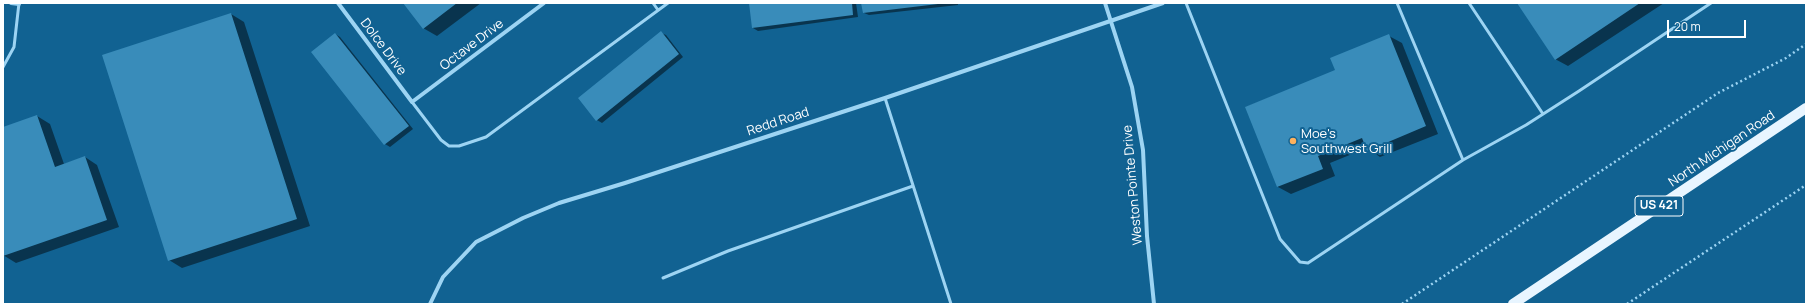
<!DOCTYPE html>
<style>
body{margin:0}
#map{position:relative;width:1809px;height:307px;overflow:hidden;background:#116292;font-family:Manrope,sans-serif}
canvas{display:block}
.frame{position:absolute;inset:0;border:4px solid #fff;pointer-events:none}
.scale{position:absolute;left:1667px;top:20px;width:79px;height:18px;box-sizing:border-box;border:2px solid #fff;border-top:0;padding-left:5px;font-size:12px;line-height:14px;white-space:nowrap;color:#fff;-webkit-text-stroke:3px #116292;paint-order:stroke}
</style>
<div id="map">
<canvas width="1809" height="307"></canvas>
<div class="frame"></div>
<div class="scale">20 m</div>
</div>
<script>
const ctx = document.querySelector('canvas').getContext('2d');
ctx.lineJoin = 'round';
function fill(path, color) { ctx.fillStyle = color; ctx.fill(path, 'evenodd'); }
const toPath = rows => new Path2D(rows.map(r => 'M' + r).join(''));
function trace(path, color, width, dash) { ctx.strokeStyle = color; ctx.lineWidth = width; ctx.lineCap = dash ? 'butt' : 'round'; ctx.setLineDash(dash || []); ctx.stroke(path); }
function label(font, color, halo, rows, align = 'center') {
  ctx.font = font + ' Manrope,sans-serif'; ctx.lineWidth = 4; ctx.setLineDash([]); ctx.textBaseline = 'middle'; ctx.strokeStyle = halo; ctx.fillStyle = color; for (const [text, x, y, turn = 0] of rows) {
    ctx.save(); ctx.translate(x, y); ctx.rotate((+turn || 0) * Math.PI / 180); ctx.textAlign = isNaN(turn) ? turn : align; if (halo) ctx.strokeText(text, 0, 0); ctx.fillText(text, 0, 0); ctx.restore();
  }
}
const shadow = toPath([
 [404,3,481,3,437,36,423,28],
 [750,3,856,3,858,17,758,31,753,28],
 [862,3,958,3,958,5,869,15,864,13],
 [1518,3,1664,3,1568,66,1555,59],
 [231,14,244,22,310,226,182,268,169,260],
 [661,33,666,35,683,57,602,123,597,120],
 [335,34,340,37,413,129,390,147,385,144],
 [1389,36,1402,43,1438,134,1380,157,1367,148,1330,163,1335,176,1291,194,1278,187,1246,107,1336,71],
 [37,116,50,124,64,164,85,157,97,165,119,227,16,263,3,255,3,128]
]);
const building = toPath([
 [403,3,457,3,423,29],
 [749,3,852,3,853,15,752,28],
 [861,3,938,3,938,4,863,13],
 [1517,3,1640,3,1555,60],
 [231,13,297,219,168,261,102,55],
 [661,31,679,54,596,121,578,98],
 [335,33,409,126,384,145,311,52],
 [1389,34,1426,126,1367,151,1362,138,1318,156,1323,169,1277,187,1245,107,1335,70,1330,58],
 [37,115,55,167,85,156,107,220,3,256,3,127]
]);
const path = toPath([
 [1402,304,1718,93,1786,58,1806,44],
 [1627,304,1806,185]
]);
const lane = toPath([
 [653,3,658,10],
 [1186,3,1280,239,1300,262,1308,263,1463,160,1397,3],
 [1469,3,1543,114],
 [3,67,14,47,19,3],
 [885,98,951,304],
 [412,102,441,140,449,146,459,146,486,137,668,3],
 [1463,160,1526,125,1579,91,1711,3],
 [663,278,728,251,913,186]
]);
const street = toPath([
 [11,3,19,4],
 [338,3,412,102,544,3],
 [1105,3,1132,87,1143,150,1147,236,1154,304],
 [430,304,443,277,476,242,523,218,559,203,625,183,885,98,1163,3]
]);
const primary = toPath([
 [1513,304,1806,108]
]);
const markers = [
 [1293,141,4,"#ffb25e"]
];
const shields = [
 [1659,206,48]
];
const shieldNames = [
 ["US 421",1659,206]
];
const streetNames = [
 ["Octave Drive",472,45,-37],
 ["Dolce Drive",383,47,53],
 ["Redd Road",778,122,-18],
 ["North Michigan Road",1722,149,-34],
 ["Weston Pointe Drive",1133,185,-95]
];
const poiNames = [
 ["Moe's",1301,134],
 ["Southwest Grill",1301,149]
];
fill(shadow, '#0007');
fill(building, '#398cba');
trace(path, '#9dd4f3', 2.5, [2, 3]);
trace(lane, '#9dd4f3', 3);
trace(street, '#9dd4f3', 4);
trace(primary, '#e8f5ff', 10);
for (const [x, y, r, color] of markers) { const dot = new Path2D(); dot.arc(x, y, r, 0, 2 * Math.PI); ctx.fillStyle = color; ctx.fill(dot); trace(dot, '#116292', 1.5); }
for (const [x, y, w] of shields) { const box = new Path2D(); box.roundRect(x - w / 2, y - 10, w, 20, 3); ctx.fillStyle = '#116292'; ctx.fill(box); trace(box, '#fff', 1); }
label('bold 12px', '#fff', null, shieldNames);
label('13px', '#fff', '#116292', streetNames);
label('13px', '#fff', '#116292', poiNames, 'left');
</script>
